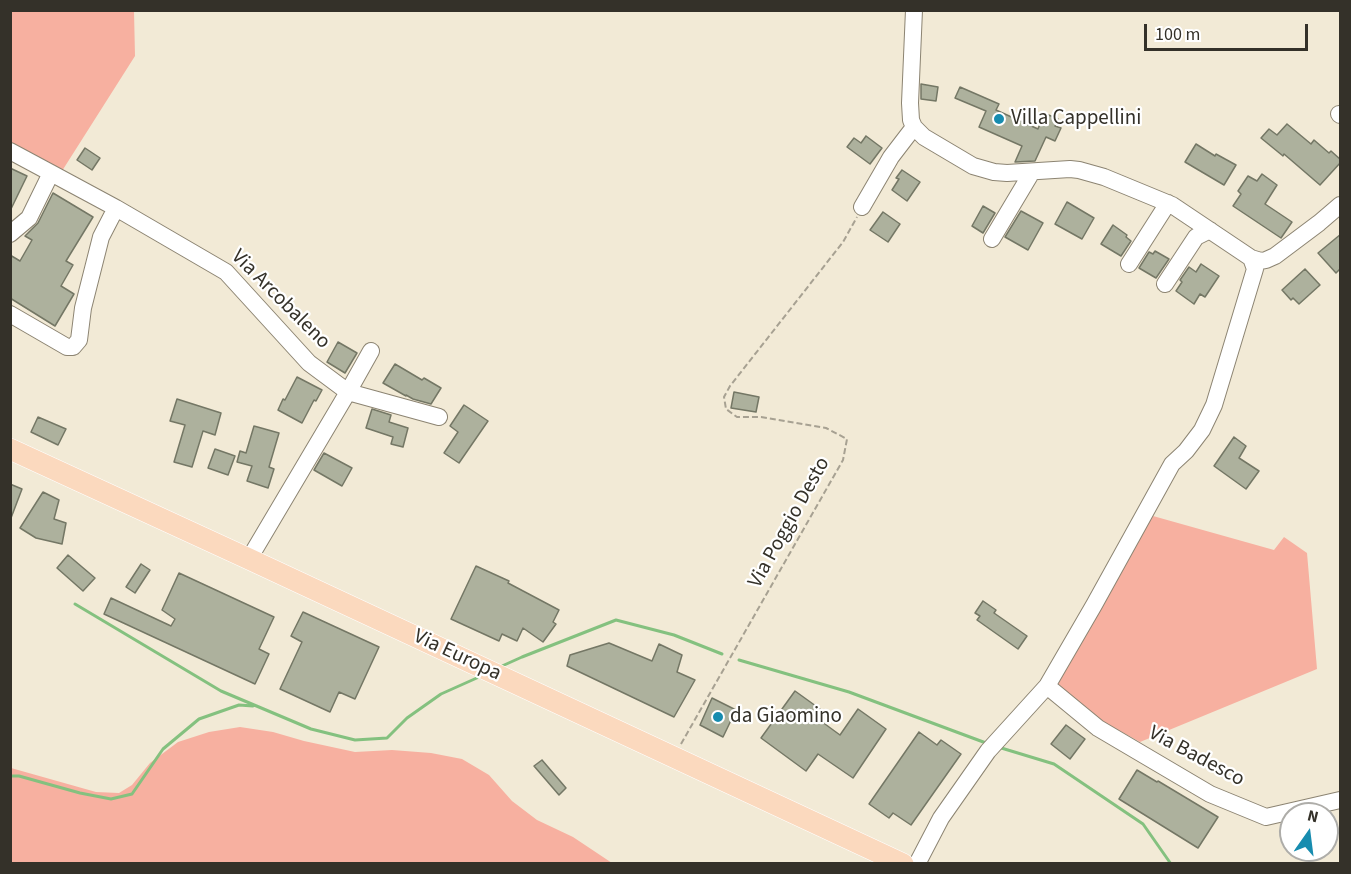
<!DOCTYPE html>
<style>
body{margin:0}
#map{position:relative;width:1351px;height:874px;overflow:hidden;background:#f2ead6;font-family:"Source Sans 3",sans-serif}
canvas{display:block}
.frame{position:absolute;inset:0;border:12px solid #343129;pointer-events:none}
.north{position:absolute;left:1279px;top:802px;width:60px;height:60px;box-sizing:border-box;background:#fff;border:2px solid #aeada9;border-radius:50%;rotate:14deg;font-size:16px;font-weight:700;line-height:24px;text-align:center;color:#343129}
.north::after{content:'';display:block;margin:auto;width:21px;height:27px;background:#178caf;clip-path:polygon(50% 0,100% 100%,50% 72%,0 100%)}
.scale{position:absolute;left:1144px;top:24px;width:164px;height:27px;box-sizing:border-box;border:3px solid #343129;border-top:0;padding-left:8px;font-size:18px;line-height:21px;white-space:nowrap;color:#343129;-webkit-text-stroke:4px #fff;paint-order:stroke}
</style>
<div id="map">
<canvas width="1351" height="874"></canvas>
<div class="frame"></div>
<div class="north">N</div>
<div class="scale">100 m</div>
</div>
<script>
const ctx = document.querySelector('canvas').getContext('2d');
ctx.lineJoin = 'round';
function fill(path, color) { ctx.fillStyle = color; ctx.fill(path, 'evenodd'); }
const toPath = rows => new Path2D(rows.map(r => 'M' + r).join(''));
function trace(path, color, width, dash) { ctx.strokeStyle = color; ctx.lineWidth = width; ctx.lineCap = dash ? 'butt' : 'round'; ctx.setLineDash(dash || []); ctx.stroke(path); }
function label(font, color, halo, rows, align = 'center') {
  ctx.font = font + ' "Source Sans 3",sans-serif'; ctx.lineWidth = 4.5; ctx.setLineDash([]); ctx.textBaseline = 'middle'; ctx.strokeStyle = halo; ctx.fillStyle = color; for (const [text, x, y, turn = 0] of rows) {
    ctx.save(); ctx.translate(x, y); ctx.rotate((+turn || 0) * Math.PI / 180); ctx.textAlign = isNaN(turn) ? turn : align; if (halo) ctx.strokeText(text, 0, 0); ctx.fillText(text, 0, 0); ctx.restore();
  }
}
const green = toPath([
 [10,11,134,11,135,56,62,171,11,144],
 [1153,516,1274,550,1284,537,1307,553,1317,669,1140,742,1096,718,1051,682],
 [240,727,273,732,304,741,355,752,392,750,431,753,462,759,489,775,512,801,537,820,573,837,612,863,11,863,11,768,96,792,119,793,132,785,150,763,178,742,209,732]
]);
const stream = toPath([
 [75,604,221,691,311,729,355,740,387,738,407,718,441,694,479,677],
 [739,660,849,692,986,743],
 [502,666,522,657,616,620,674,635,722,654],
 [998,747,1054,764,1143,824,1171,864],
 [10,776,19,776,80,793,111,799,132,794,163,749,199,719,239,705,253,706]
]);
const building = toPath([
 [921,84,938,87,936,101,921,99,921,84],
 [960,87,999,104,996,110,1038,129,1044,113,1058,119,1055,126,1061,128,1055,141,1046,137,1035,161,1015,162,1022,146,979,127,986,111,955,98,960,87],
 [1287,124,1311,144,1314,140,1329,153,1331,151,1341,160,1341,162,1320,185,1284,154,1283,156,1261,138,1269,129,1277,135,1287,124],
 [866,136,882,148,870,164,847,147,854,138,861,143,866,136],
 [1196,144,1215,156,1216,154,1236,165,1224,185,1185,162,1196,144],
 [85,148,100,158,92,170,77,160,85,148],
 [10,168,27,176,10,211,10,168],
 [902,170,920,182,907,201,892,190,899,179,896,178,902,170],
 [1262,174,1277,185,1265,204,1292,222,1281,238,1233,206,1241,194,1238,191,1248,176,1257,181,1262,174],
 [53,193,93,217,66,261,73,265,61,286,74,294,55,326,10,298,10,255,20,261,32,240,25,236,38,223,53,193],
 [1067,202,1094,218,1082,239,1055,224,1067,202],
 [983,206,995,213,983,233,972,226,983,206],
 [1021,211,1043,223,1028,250,1005,237,1021,211],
 [883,212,900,224,888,242,870,230,883,212],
 [1113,225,1127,235,1126,237,1131,241,1121,256,1101,244,1113,225],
 [1341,234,1341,268,1336,273,1318,253,1341,234],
 [1155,251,1169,259,1156,278,1139,268,1149,252,1153,254,1155,251],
 [1201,264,1219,276,1205,297,1200,294,1194,304,1176,291,1182,282,1180,280,1189,267,1196,272,1201,264],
 [1305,269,1320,285,1299,304,1293,298,1291,300,1282,290,1305,269],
 [338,342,357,353,345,373,327,362,338,342],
 [395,364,422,380,424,378,441,388,431,404,413,399,406,395,406,396,383,383,395,364],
 [297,377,322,390,316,401,314,400,302,423,278,410,283,399,285,400,297,377],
 [734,392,759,397,756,412,731,408,734,392],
 [177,399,221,413,215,435,203,431,192,467,174,462,185,425,170,421,177,399],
 [464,405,488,421,459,463,444,453,458,432,450,426,464,405],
 [372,409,391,415,389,422,408,428,403,447,391,444,393,437,366,428,372,409],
 [38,417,66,429,58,445,31,432,38,417],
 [254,426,279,433,269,467,274,469,268,488,247,481,252,466,237,462,240,451,246,453,254,426],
 [1234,437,1246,446,1239,458,1259,471,1246,489,1214,466,1234,437],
 [215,449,235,456,228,475,208,468,215,449],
 [324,453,352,468,342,486,314,470,324,453],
 [10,484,22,489,11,518,10,517,10,484],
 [43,492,59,500,54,519,66,523,62,544,36,538,20,528,43,492],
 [68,555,95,578,83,591,57,568,68,555],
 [141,564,150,570,135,593,126,587,141,564],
 [476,566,509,581,508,583,559,610,553,622,556,624,543,642,523,628,517,641,502,634,499,641,451,619,476,566],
 [179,573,274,617,259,649,269,654,255,684,104,614,111,598,171,626,175,619,162,610,179,573],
 [983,601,996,610,994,613,1027,636,1018,649,977,620,980,616,975,613,983,601],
 [303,612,379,647,355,699,339,692,330,712,280,689,302,642,291,636,303,612],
 [609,643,652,661,659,644,682,655,677,672,695,680,674,717,567,666,570,655,609,643],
 [795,691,820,709,814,716,840,735,858,709,886,729,853,778,818,754,806,771,761,738,795,691],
 [712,698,736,710,723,737,700,725,712,698],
 [1066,725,1085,739,1070,759,1051,744,1066,725],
 [919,732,937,745,941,740,961,754,911,825,893,813,889,818,869,804,919,732],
 [542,760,566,788,559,795,534,766,542,760],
 [1137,770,1157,782,1158,781,1218,817,1198,848,1119,799,1137,770]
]);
const path = toPath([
 [681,744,843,460,847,439,826,428,761,417,737,417,726,409,724,397,730,386,843,242,857,217]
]);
const minor = toPath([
 [914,10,910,103,911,120,914,127,924,137,973,166,994,172,1007,173,1070,169,1079,170,1104,177,1172,205,1251,258,1261,261,1266,260,1275,256,1319,223,1340,205],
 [1339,114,1340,115],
 [10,151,51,173],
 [862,207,891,157,914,127],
 [10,234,29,218,51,173,116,208,226,272,309,363,348,392,439,417],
 [992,239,1032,172],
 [1129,264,1168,203],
 [1165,284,1196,237,1210,230],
 [10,314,67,347,73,347,79,340,83,308,101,237,116,208],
 [249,559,348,392,371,351],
 [1047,686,1098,728,1210,794,1266,817,1340,800],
 [917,864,941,818,988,751,1047,686,1094,605,1172,464,1186,451,1202,430,1214,405,1255,269,1251,258]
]);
const major = toPath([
 [10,449,249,559,903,864]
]);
const markers = [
 [999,119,6,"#178caf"],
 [718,717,6,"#178caf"]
];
const poiNames = [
 ["Villa Cappellini",1011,119],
 ["da Giaomino",730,717]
];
const streetNames = [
 ["Via Arcobaleno",280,300,45],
 ["Via Poggio Desto",790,523,-61],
 ["Via Europa",457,656,25],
 ["Via Badesco",1196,757,28]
];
fill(green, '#f7b0a0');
trace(stream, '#84c17f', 3);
fill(building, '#adb19d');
trace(building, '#747765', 1.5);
trace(minor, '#8c8472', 18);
trace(major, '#fff', 22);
trace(path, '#a7a192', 2, [6, 3]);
trace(minor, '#fff', 16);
trace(major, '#fbd9be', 21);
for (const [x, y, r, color] of markers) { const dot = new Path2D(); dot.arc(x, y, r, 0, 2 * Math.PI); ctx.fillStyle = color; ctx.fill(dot); trace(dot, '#fff', 2); }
label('21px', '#343129', '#fff', poiNames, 'left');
label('21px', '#343129', '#fff', streetNames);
</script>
